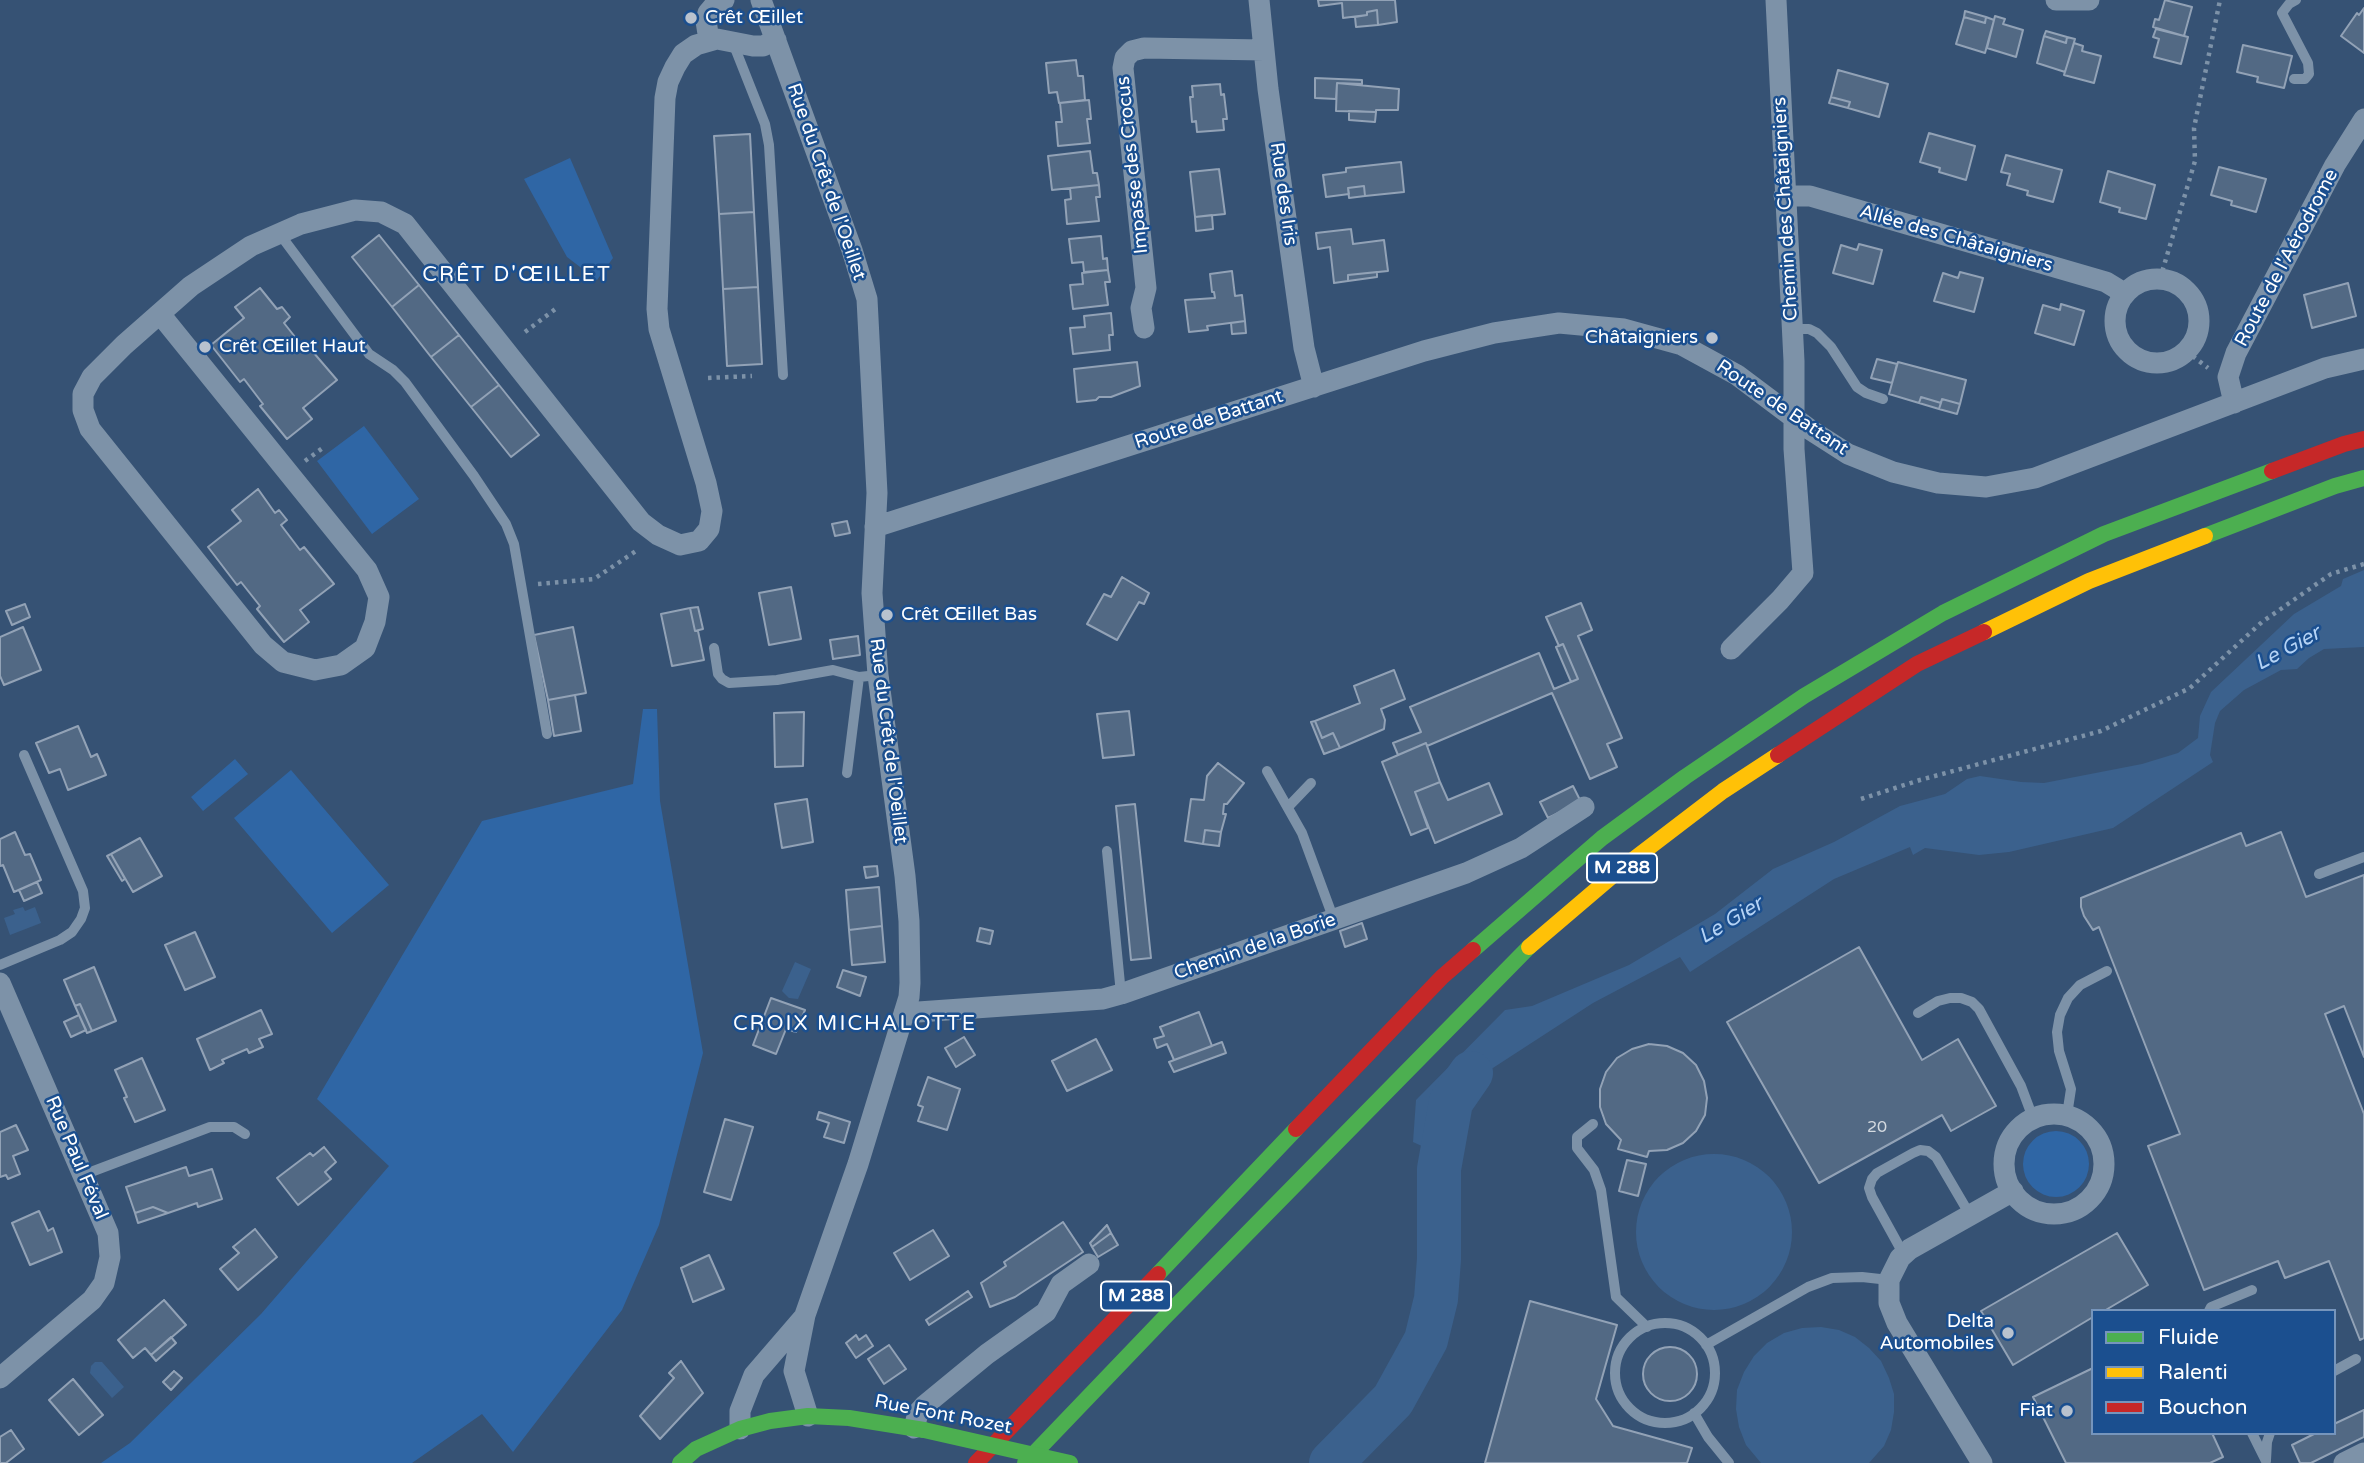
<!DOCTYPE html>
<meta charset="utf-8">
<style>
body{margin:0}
#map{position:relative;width:2364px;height:1463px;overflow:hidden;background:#365274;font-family:"Varela Round",sans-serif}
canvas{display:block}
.legend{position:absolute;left:2091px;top:1309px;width:245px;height:126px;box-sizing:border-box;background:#1b4f8f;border:2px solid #7695bc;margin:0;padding:9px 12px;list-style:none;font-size:21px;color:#fff}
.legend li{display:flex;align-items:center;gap:14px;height:35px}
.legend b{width:35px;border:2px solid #7695bc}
</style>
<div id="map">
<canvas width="2364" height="1463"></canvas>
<ul class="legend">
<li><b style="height:9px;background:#4caf50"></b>Fluide</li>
<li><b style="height:9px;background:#ffc107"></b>Ralenti</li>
<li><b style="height:9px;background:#c62828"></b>Bouchon</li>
</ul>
</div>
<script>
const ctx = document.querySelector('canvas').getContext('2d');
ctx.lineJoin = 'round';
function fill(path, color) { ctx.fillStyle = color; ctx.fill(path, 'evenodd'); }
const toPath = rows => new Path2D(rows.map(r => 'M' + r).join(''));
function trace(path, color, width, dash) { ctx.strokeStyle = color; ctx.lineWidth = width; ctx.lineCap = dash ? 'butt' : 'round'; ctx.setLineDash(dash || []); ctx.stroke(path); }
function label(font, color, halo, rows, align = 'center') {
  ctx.font = font + ' "Varela Round",sans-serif'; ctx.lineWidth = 5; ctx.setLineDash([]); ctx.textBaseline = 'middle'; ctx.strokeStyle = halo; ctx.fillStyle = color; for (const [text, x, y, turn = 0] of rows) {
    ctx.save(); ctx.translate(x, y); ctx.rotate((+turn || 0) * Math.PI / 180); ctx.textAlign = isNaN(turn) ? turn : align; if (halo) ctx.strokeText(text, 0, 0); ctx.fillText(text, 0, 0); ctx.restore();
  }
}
const green = toPath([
 [570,158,613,258,597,280,567,257,524,179],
 [364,426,419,499,372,534,317,461],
 [643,709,657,709,660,801,703,1053,659,1225,622,1310,513,1452,482,1414,412,1463,101,1463,130,1443,261,1314,389,1166,317,1099,482,821,633,784],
 [235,759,248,774,203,811,191,797],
 [291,770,389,885,332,933,234,818],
 '2023 1164a33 33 0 1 1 66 0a33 33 0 1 1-66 0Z'
]);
const water = toPath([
 [2364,570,2364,647,2324,649,2309,658,2297,669,2281,670,2244,690,2220,711,2215,723,2210,755,2213,762,2113,828,2009,852,1979,855,1925,848,1913,855,1910,847,1834,879,1690,972,1680,957,1593,1003,1479,1077,1460,1098,1437,1153,1413,1142,1416,1100,1505,1010,1532,1006,1629,965,1715,914,1773,869,1834,842,1900,806,1945,794,1967,779,1980,776,2021,782,2044,783,2142,764,2178,753,2198,738,2200,716,2211,692,2294,614,2341,586,2343,579],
 [23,907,25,911,35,907,41,923,10,935,4,918,15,914,13,910],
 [795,962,811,969,798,999,789,998,782,991],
 '1636 1232a78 78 0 1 1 156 0a78 78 0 1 1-156 0Z',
 [1821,1327,1839,1330,1855,1337,1869,1348,1881,1361,1889,1378,1894,1394,1894,1412,1891,1430,1884,1446,1869,1463,1761,1463,1746,1445,1739,1427,1736,1409,1737,1390,1744,1372,1754,1356,1767,1343,1784,1333,1802,1328],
 [95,1362,102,1362,124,1387,112,1398,90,1373,91,1366]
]);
const river = toPath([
 [1331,1463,1393,1400,1426,1340,1436,1299,1439,1259,1439,1169,1451,1102,1471,1073]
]);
const building = toPath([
 [1318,0,1395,0,1397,22,1378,25,1377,10,1367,12,1367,15,1343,18,1342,3,1319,6,1318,0],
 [2165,0,2192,7,2184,36,2153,27,2155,19,2159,20,2165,0],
 [2364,8,2364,53,2341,36,2357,13,2359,15,2364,8],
 [1377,10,1378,25,1356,27,1355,17,1367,15,1367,12,1377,10],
 [1965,11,1986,17,1985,23,1964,17,1965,11],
 [1995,16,2005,19,2003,24,2023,30,2016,57,1987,48,1995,16],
 [1964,17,1985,23,1986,17,1994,20,1985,53,1956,44,1964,17],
 [2156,29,2188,37,2181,64,2154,57,2159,39,2153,37,2156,29],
 [2046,31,2067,37,2066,43,2044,36,2046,31],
 [2044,36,2066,43,2067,37,2075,39,2065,72,2037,63,2044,36],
 [2074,43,2083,46,2082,51,2101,56,2094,83,2064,75,2074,43],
 [2243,45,2292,56,2284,88,2257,82,2258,77,2237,72,2243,45],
 [1076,60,1078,76,1083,76,1085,100,1059,103,1057,92,1049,93,1046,63,1076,60],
 [1838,70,1888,84,1879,117,1848,108,1850,102,1831,97,1838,70],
 [1315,78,1362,80,1362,84,1337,83,1336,99,1315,98,1315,78],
 [1337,83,1399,89,1398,110,1376,110,1376,112,1336,111,1337,83],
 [1220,84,1221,95,1224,94,1227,119,1223,119,1224,130,1197,132,1196,121,1192,122,1190,97,1193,97,1192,86,1220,84],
 [1831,97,1850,102,1848,108,1829,103,1831,97],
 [1089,100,1091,119,1087,119,1090,143,1058,146,1056,122,1062,122,1060,103,1089,100],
 [1349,111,1376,112,1375,122,1349,120,1349,111],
 [1929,133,1975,146,1966,180,1939,172,1940,168,1920,162,1929,133],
 [750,134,754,212,719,214,714,136,750,134],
 [1090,151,1093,173,1097,173,1099,185,1052,190,1048,156,1090,151],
 [2006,155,2062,170,2053,202,2027,195,2028,191,2007,185,2010,174,2001,172,2006,155],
 [1401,162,1404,192,1365,196,1364,186,1348,188,1349,194,1326,197,1323,175,1346,172,1346,168,1401,162],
 [2219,167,2266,179,2256,212,2231,205,2232,201,2211,195,2219,167],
 [1219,169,1225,214,1195,217,1190,172,1219,169],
 [2108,171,2155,185,2146,219,2119,212,2120,208,2100,202,2108,171],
 [1099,185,1100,197,1096,197,1099,221,1067,224,1065,200,1071,199,1070,188,1099,185],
 [1364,186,1365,196,1349,198,1348,188,1364,186],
 [754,212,758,287,723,289,719,214,754,212],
 [1212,215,1213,229,1196,231,1195,217,1212,215],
 [1351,229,1353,244,1384,240,1388,271,1348,275,1348,281,1334,283,1330,247,1318,249,1316,233,1351,229],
 [379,235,419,285,392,307,352,257,379,235],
 [1101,236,1103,259,1107,258,1108,270,1084,272,1083,262,1072,263,1069,239,1101,236],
 [1859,244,1882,250,1873,284,1833,273,1841,245,1857,250,1859,244],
 [1108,270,1110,282,1105,282,1108,305,1073,309,1070,285,1083,284,1082,273,1108,270],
 [1232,271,1235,296,1242,295,1245,321,1207,326,1208,330,1189,332,1185,300,1215,298,1214,292,1212,292,1210,274,1232,271],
 [1377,272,1377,277,1348,281,1348,275,1377,272],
 [1960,272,1983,278,1974,312,1934,301,1943,273,1958,278,1960,272],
 [2348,283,2356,316,2312,328,2304,295,2348,283],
 [419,285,459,335,431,357,392,307,419,285],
 [758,287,762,364,727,366,723,289,758,287],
 [260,288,277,309,282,307,290,317,284,323,303,347,307,345,337,380,303,408,312,419,287,439,260,406,263,404,244,379,240,382,211,345,244,318,235,307,260,288],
 [2061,304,2084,311,2074,345,2035,333,2043,305,2060,310,2061,304],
 [1111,313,1113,335,1109,335,1110,350,1073,354,1070,328,1085,327,1084,316,1111,313],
 [1245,321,1246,333,1232,334,1231,323,1245,321],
 [459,335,499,385,471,407,431,357,459,335],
 [1877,359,1897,364,1892,383,1871,378,1877,359],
 [1137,362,1140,386,1111,397,1099,397,1096,400,1077,402,1074,369,1137,362],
 [1898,362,1966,380,1960,404,1942,399,1941,403,1921,397,1919,403,1889,394,1898,362],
 [499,385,539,435,511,457,471,407,499,385],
 [1921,397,1941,403,1939,409,1919,403,1921,397],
 [1942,399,1960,404,1957,414,1939,409,1942,399],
 [258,489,275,513,279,510,287,520,281,525,300,550,304,547,334,584,300,610,309,622,284,642,257,609,260,606,241,582,237,585,208,547,241,521,232,510,258,489],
 [847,521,850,533,835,536,832,524,847,521],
 [1122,577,1149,593,1144,604,1139,602,1117,640,1087,624,1104,594,1111,597,1122,577],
 [791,587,801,639,769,645,759,593,791,587],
 [1581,603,1592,630,1578,636,1622,738,1607,744,1617,767,1590,779,1552,693,1427,746,1426,743,1398,755,1393,743,1421,732,1410,707,1539,653,1554,689,1578,679,1563,644,1559,646,1546,617,1581,603],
 [25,604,30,617,12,625,6,611,25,604],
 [698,607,703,629,695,631,690,608,698,607],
 [690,608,695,631,698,631,704,660,672,666,661,614,690,608],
 [23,627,41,670,4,685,0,676,0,637,23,627],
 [573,627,586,693,548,700,534,635,573,627],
 [858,636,860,655,833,659,830,640,858,636],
 [1563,644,1578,679,1571,682,1556,647,1563,644],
 [1394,670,1405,699,1381,709,1385,720,1384,729,1340,748,1333,733,1322,738,1315,721,1360,703,1354,686,1394,670],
 [575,695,581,731,554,736,548,700,575,695],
 [1129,711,1134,755,1103,758,1097,714,1129,711],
 [804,712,803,766,775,767,774,713,804,712],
 [1315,721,1322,738,1333,733,1340,748,1324,754,1311,722,1315,721],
 [78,726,91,757,97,754,106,775,68,790,60,769,49,773,36,743,78,726],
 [1426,743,1440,782,1415,792,1428,828,1411,835,1382,762,1426,743],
 [1218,763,1244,783,1227,804,1224,804,1223,814,1226,814,1221,832,1205,830,1203,844,1185,841,1191,799,1204,800,1207,776,1218,763],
 [1440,782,1448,800,1489,783,1502,814,1435,843,1415,792,1440,782],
 [1573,786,1581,802,1548,818,1540,802,1573,786],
 [807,799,813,842,782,848,775,804,807,799],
 [1135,804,1151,958,1131,960,1116,806,1135,804],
 [1205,830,1221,832,1219,846,1203,844,1205,830],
 [15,832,25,855,30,854,41,880,14,892,3,865,0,866,0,839,15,832],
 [2281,832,2306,897,2364,875,2364,1057,2344,1006,2325,1014,2364,1114,2364,1338,2360,1340,2329,1261,2285,1278,2278,1261,2204,1290,2148,1146,2180,1134,2099,927,2093,930,2084,916,2081,907,2081,898,2241,833,2246,846,2281,832],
 [140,838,162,876,133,892,111,854,140,838],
 [111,854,125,879,122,881,107,856,111,854],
 [877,866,878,876,866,878,864,867,877,866],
 [37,882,42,893,24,901,19,890,37,882],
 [879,887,882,926,849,930,846,890,879,887],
 [1362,923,1367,939,1345,947,1340,931,1362,923],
 [882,926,885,962,852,965,849,930,882,926],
 [980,928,993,931,990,944,977,941,980,928],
 [195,932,215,977,185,990,165,945,195,932],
 [1859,947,1922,1060,1958,1039,1996,1106,1951,1131,1942,1115,1819,1183,1727,1022,1859,947],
 [94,967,116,1021,92,1031,80,1004,75,1006,64,980,94,967],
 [843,970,866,977,860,996,837,987,843,970],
 [771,998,805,1010,796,1032,786,1029,776,1054,753,1045,771,998],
 [80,1004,92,1031,87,1033,75,1006,80,1004],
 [261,1010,272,1034,259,1039,263,1047,249,1053,247,1049,222,1060,224,1063,210,1070,197,1039,261,1010],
 [1199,1012,1212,1046,1174,1060,1167,1044,1157,1048,1154,1039,1164,1036,1160,1027,1199,1012],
 [79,1015,86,1030,71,1037,64,1022,79,1015],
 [964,1037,975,1055,956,1067,945,1048,964,1037],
 [1096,1039,1112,1070,1067,1091,1052,1061,1096,1039],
 [1222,1042,1226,1053,1174,1072,1169,1062,1222,1042],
 [1649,1044,1667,1046,1683,1053,1696,1065,1704,1081,1707,1098,1705,1115,1696,1131,1683,1143,1667,1150,1649,1151,1647,1157,1618,1149,1621,1140,1606,1124,1600,1107,1600,1089,1606,1072,1617,1058,1632,1049,1649,1044],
 [142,1058,165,1110,135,1122,124,1098,127,1097,115,1070,142,1058],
 [928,1077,960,1089,947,1130,918,1121,923,1107,918,1105,928,1077],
 [819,1112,850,1122,844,1143,824,1137,829,1123,817,1119,819,1112],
 [725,1119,753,1127,731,1200,704,1192,725,1119],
 [16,1125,28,1150,13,1156,20,1174,8,1179,6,1175,0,1177,0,1132,16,1125],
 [324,1147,336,1162,325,1172,331,1179,298,1205,277,1178,310,1153,313,1156,324,1147],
 [1627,1160,1646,1164,1638,1196,1619,1191,1627,1160],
 [186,1167,189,1176,212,1169,222,1199,198,1207,197,1203,168,1213,153,1207,135,1213,126,1187,186,1167],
 [153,1207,168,1213,138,1223,135,1213,153,1207],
 [39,1211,48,1231,53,1228,62,1252,30,1265,12,1223,39,1211],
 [1063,1222,1083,1252,1015,1297,990,1307,981,1283,1006,1266,1004,1262,1063,1222],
 [1107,1225,1111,1233,1092,1247,1090,1243,1107,1225],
 [255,1229,277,1257,238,1290,220,1269,239,1253,233,1247,255,1229],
 [933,1230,949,1256,910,1280,894,1253,933,1230],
 [1111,1233,1118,1245,1098,1257,1092,1247,1111,1233],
 [2117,1233,2148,1285,2104,1311,2093,1311,2093,1317,2013,1365,1981,1311,2117,1233],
 [709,1255,724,1289,693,1302,681,1268,709,1255],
 [968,1291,972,1297,929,1325,926,1320,968,1291],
 [164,1300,186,1325,151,1355,145,1348,133,1358,118,1340,164,1300],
 [1530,1301,1617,1325,1596,1399,1613,1426,1692,1448,1687,1463,1485,1463,1530,1301],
 [856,1335,859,1340,866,1335,873,1346,856,1358,846,1343,856,1335],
 [171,1337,176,1343,156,1361,151,1355,171,1337],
 [889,1345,906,1369,884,1384,868,1359,889,1345],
 '1643 1374a27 27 0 1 1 54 0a27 27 0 1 1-54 0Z',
 [681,1361,703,1393,660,1439,640,1416,674,1378,669,1373,681,1361],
 [2093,1368,2093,1433,2212,1433,2223,1457,2210,1463,2066,1463,2033,1397,2093,1368],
 [174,1371,182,1378,171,1390,163,1382,174,1371],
 [73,1379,103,1415,79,1435,49,1400,73,1379],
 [2364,1410,2364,1437,2311,1463,2300,1463,2292,1445,2316,1433,2334,1433,2334,1424,2364,1410],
 [11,1430,24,1449,6,1463,0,1463,0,1437,11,1430]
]);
const path = toPath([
 [2160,279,2195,161,2194,128,2220,0],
 [525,332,558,307],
 [2186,351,2208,368],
 [708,378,752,376],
 [305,461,324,447],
 [538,584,594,579,639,549],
 [1861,799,1920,780,2101,731,2190,688,2262,622,2331,574,2364,564]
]);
const lane = toPath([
 [733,43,765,124,769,145,783,375],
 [2294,79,2305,79,2309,74,2308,63,2282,13,2289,4,2296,0],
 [279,233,369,354,393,370,405,382,474,476,506,524,514,544,547,734],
 [1791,329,1809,329,1817,333,1831,347,1857,387,1866,393,1883,399],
 [714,648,718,674,722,679,729,683,777,680,833,670,859,677,878,675],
 [1267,771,1302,833,1334,920],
 [847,773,859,677],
 [1288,807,1311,783],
 [1107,851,1121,994],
 [2319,874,2364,857],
 [0,965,60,940,72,932,81,919,85,908,83,891,24,755],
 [1918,1013,1938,1001,1950,998,1961,998,1972,1002,1979,1009,2021,1086,2033,1118],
 [2067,1115,2071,1089,2059,1051,2057,1032,2060,1015,2068,998,2080,985,2107,971],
 [1593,1124,1577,1137,1577,1148,1594,1170,1601,1190,1616,1297,1647,1327],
 [83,1175,210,1127,234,1127,245,1134],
 [1904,1255,1872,1197,1869,1188,1872,1179,1877,1173,1913,1153,1920,1150,1928,1151,1936,1157,1970,1215],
 [2209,1311,2211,1307,2252,1290],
 '1615 1373a50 50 0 1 1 100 0a50 50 0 1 1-100 0Z',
 [1706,1345,1808,1287,1832,1278,1862,1277,1889,1280],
 [2334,1371,2356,1359],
 [1694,1413,1708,1437,1729,1463],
 [2252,1433,2266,1461],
 [2266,1460,2267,1442,2270,1433]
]);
const street = toPath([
 [761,0,852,250,867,299,877,493,872,593,878,675,905,876,909,921,910,983,909,997,858,1164,805,1315,794,1371,808,1416],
 [1259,0,1268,89,1304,348,1314,387],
 [2056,0,2089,0],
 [709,40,706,21,708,13,713,7,724,0],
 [1784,196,1810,196,2106,282,2124,293],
 '2115 321a42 42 0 1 1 84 0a42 42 0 1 1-84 0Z',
 [160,314,367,570,379,597,375,622,365,648,341,665,315,670,283,662,263,645,90,429,83,410,83,394,92,377,124,345,191,286,251,246,301,224,355,210,381,212,405,224,641,522,658,535,680,545,699,541,709,529,712,511,706,483,659,329,657,309,665,98,668,82,675,67,683,54,696,45,717,39,753,46,763,46,776,40],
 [1144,328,1141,308,1146,288,1123,68,1125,58,1132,51,1144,48,1264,50],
 [2234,403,2228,377,2236,353,2335,165,2364,119],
 [875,527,1424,351,1494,333,1559,323,1624,329,1682,345,1737,375,1809,429,1848,454,1893,472,1938,483,1986,487,2035,478,2325,368,2364,359],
 [1731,649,1780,600,1803,573,1794,449,1794,361,1776,0],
 [0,983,108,1233,110,1257,104,1283,92,1300,0,1378],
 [904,1013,1103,999,1121,994,1466,873,1521,848,1584,807],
 '2004 1164a50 50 0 1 1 100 0a50 50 0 1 1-100 0Z',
 [914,1428,918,1413,925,1405,987,1354,1046,1312,1061,1284,1089,1264],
 [740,1429,740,1411,754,1375,804,1317],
 [1982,1463,1897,1323,1889,1303,1889,1280,1900,1258,1910,1249,2013,1191],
 [2344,1463,2364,1453]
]);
const fast = toPath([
 [2205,536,2335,486,2364,478],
 [1473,950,1602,838,1685,777,1804,696,1943,613,2104,534,2272,471],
 [1158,1274,1296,1129],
 [680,1463,696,1449,740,1429,770,1421,808,1416,849,1418,924,1430],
 [1025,1463,1163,1319,1529,947]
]);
const slow = toPath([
 [1984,632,2089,581,2205,536],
 [1529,947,1617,872,1723,791,1778,755]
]);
const jam = toPath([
 [2272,471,2344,444,2364,439],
 [1778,755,1917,664,1984,632],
 [1296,1129,1442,977,1473,950],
 [976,1463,1158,1274]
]);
const fastBridge = toPath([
 [924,1430,1070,1463]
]);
const markers = [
 [691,18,7,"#b9c2ce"],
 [1712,338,7,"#b9c2ce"],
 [205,347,7,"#b9c2ce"],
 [887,615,7,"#b9c2ce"],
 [2008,1333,7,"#b9c2ce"],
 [2067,1411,7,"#b9c2ce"]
];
const numberNames = [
 ["20",1877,1128]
];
const shields = [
 [1622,868,70],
 [1136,1296,70]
];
const shieldNames = [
 ["M 288",1622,868],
 ["M 288",1136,1296]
];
const poiNames = [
 ["Crêt Œillet",705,18],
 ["Châtaigniers",1698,338,"right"],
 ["Crêt Œillet Haut",219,347],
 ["Crêt Œillet Bas",901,615],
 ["Delta",1994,1322,"right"],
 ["Automobiles",1994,1344,"right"],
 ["Fiat",2053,1411,"right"]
];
const streetNames = [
 ["Impasse des Crocus",1133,165,-96],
 ["Rue du Crêt de l'Oeillet",826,182,71],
 ["Rue des Iris",1283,194,82],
 ["Chemin des Châtaigniers",1786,209,-93],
 ["Allée des Châtaigniers",1956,239,16],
 ["Route de l'Aérodrome",2287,258,-62],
 ["Route de Battant",1782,408,34],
 ["Route de Battant",1209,420,-18],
 ["Rue du Crêt de l'Oeillet",888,741,83],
 ["Chemin de la Borie",1255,947,-19],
 ["Rue Paul Féval",76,1158,67],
 ["Rue Font Rozet",943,1415,11]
];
const neighbourhoodNames = [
 ["CRÊT D'ŒILLET",517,275],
 ["CROIX MICHALOTTE",855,1024]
];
const waterNames = [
 ["Le Gier",2288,649,-28],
 ["Le Gier",1731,921,-31]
];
fill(green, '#2f66a5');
fill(water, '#3b618d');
trace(river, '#3b618d', 44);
fill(building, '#526984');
trace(building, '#92a2b6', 2);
trace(path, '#7d92a8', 4.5, [3.5, 5]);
trace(lane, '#7d92a8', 10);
trace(street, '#7d92a8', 21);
trace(fast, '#4caf50', 16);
trace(slow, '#ffc107', 16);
trace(jam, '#c62828', 16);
trace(fastBridge, '#4caf50', 16);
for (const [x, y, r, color] of markers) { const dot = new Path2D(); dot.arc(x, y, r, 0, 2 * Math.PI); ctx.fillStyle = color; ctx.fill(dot); trace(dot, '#1b4f8f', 2.5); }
label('16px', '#d4dae0', null, numberNames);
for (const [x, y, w] of shields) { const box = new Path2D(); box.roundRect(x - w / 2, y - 14.5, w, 29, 5); ctx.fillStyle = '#1b4f8f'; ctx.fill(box); trace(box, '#fff', 2); }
label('bold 18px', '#fff', null, shieldNames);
label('19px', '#fff', '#1b4f8f', poiNames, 'left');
label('19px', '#fff', '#1b4f8f', streetNames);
ctx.letterSpacing = '2px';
label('21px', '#fff', '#1b4f8f', neighbourhoodNames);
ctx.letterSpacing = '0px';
label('italic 21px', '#b5d3f5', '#1b4f8f', waterNames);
</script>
